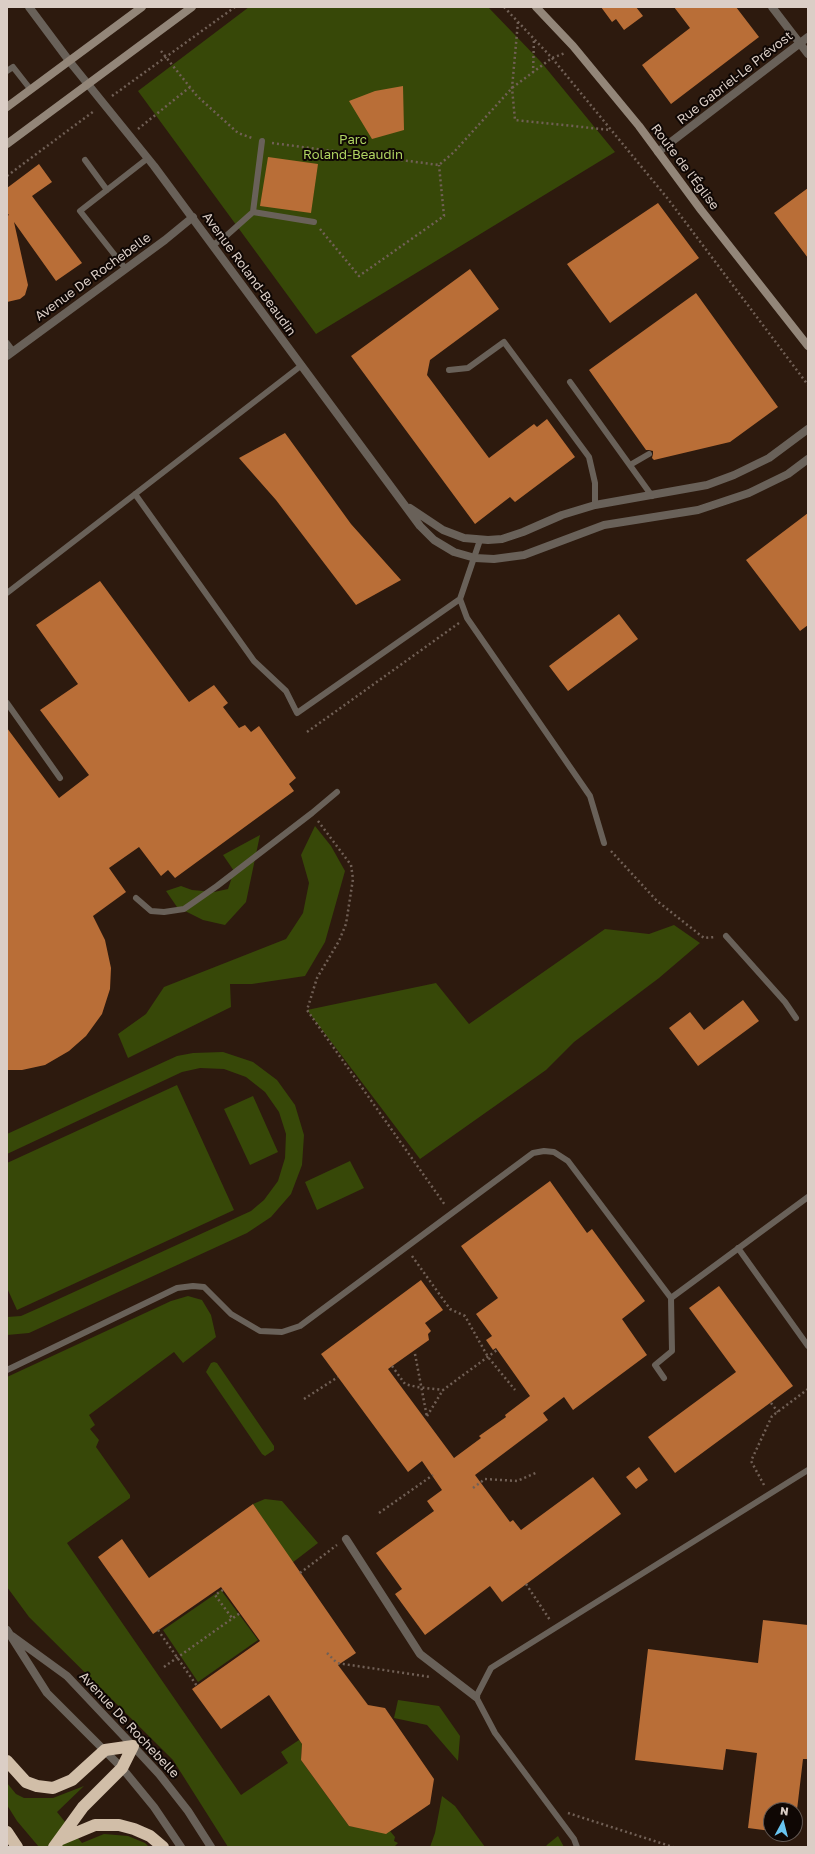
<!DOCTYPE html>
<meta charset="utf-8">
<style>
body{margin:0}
#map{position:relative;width:815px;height:1854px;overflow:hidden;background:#2d1a0e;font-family:"Golos Text",sans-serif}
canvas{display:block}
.frame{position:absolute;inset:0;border:8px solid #dbcec6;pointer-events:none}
.north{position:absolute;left:763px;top:1802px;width:40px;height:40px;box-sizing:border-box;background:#0f0704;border:1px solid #615752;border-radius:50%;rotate:7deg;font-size:11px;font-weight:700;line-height:16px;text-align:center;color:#dbcec6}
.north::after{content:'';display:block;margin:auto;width:14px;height:18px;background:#68c4f0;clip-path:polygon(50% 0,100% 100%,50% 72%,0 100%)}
</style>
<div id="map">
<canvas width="815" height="1854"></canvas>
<div class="frame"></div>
<div class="north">N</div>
</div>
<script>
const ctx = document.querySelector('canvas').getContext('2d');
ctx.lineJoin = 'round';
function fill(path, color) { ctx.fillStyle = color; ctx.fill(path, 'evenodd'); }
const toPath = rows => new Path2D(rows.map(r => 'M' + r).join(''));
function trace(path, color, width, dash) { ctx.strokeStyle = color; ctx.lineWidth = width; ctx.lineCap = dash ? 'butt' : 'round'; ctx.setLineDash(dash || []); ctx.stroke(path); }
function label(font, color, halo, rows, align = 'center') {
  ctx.font = font + ' "Golos Text",sans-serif'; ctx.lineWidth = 4; ctx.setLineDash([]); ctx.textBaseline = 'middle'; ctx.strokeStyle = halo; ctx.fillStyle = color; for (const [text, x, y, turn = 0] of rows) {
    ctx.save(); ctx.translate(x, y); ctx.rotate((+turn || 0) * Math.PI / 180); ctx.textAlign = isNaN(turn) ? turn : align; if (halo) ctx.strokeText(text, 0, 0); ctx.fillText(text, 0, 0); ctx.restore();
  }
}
const green = toPath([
 [249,7,488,7,541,62,615,152,316,334,138,91],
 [315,826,331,846,345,871,325,942,305,976,252,984,230,984,231,1007,128,1058,118,1034,146,1014,164,987,286,939,303,913,309,883,301,855],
 [260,835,246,902,225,925,203,920,177,907,166,891,181,886,192,890,214,892,228,889,234,871,223,855],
 [674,925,700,943,659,978,574,1042,546,1070,420,1159,307,1010,436,983,469,1024,605,929,649,934],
 [223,1052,253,1062,277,1080,295,1105,304,1135,302,1165,291,1194,271,1217,247,1233,29,1333,7,1335,7,1317,21,1316,39,1308,251,1211,264,1200,278,1181,285,1158,286,1134,279,1112,265,1092,246,1077,224,1069,200,1068,182,1072,7,1154,7,1134,177,1056,193,1053],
 [177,1085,234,1210,17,1310,7,1288,7,1163],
 [253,1096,278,1152,250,1165,224,1109],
 [350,1161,364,1188,317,1210,305,1182],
 [188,1296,202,1300,211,1315,216,1337,183,1363,174,1352,89,1415,95,1425,90,1429,99,1440,96,1447,130,1495,130,1498,67,1543,241,1795,288,1763,281,1752,299,1740,302,1744,301,1760,349,1826,390,1831,395,1837,394,1841,398,1843,394,1847,228,1847,173,1760,29,1617,7,1587,7,1377,171,1301],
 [214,1362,217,1363,274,1446,274,1450,265,1456,262,1454,206,1372,211,1363],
 [265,1499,282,1501,318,1543,292,1563,253,1504],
 [221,1590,258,1640,198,1682,163,1630],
 [398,1700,439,1706,460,1736,458,1761,427,1725,394,1718],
 [7,1783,16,1794,24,1798,53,1798,84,1786,57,1812,82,1843,104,1834,128,1836,145,1843,149,1847,39,1847,17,1821,7,1805],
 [442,1796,455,1806,485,1847,430,1847,435,1833],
 [558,1836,564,1847,545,1847,548,1844]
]);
const building = toPath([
 [601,7,636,7,643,16,624,30,616,19,612,22],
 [674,7,736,7,759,37,671,104,642,65,690,28],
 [403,86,404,130,372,139,349,101,375,91],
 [268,157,318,164,311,213,260,206],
 [39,164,52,182,32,196,82,263,56,281,14,222,28,285,25,295,20,299,7,302,7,216,9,215,7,213,7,188],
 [808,188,808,258,774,213],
 [658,203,699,258,610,323,567,264],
 [470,269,499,309,430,360,427,375,489,458,534,424,537,427,547,419,575,457,515,502,510,497,475,524,351,356],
 [696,293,778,407,730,442,654,460,652,458,653,454,653,451,649,450,646,450,589,370],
 [285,433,351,524,401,580,356,605,276,500,239,458],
 [808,513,808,625,800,631,746,560],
 [100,581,189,702,214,685,228,703,223,707,239,728,245,725,251,732,259,726,296,778,289,784,294,791,175,878,168,870,161,876,139,847,109,868,126,892,93,916,105,940,111,968,110,989,102,1014,86,1036,69,1051,45,1065,22,1070,7,1070,7,728,59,798,89,775,40,710,78,684,36,625],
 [619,614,638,639,568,691,549,666],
 [743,1000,759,1021,698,1066,669,1028,690,1012,704,1030],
 [550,1181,587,1233,592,1229,645,1301,622,1319,647,1355,573,1410,564,1397,543,1413,548,1420,475,1475,510,1522,513,1520,521,1530,593,1477,621,1514,502,1602,490,1586,425,1635,395,1594,402,1589,376,1553,434,1511,427,1501,442,1490,422,1461,408,1472,321,1354,421,1280,443,1310,425,1323,431,1331,428,1334,429,1340,388,1369,454,1458,481,1438,479,1436,506,1417,505,1415,530,1396,496,1348,493,1350,486,1340,492,1336,476,1314,498,1298,461,1246],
 [719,1286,793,1386,675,1473,648,1437,736,1372,689,1308],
 [639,1467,648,1480,636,1489,626,1477],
 [253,1504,356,1653,338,1665,368,1705,385,1708,434,1779,430,1804,386,1834,349,1826,301,1760,302,1744,269,1695,221,1729,192,1689,260,1641,221,1587,153,1634,98,1557,122,1539,149,1578],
 [763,1620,808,1625,808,1759,803,1759,797,1810,771,1810,771,1831,748,1828,757,1753,726,1749,723,1770,635,1760,648,1649,758,1663]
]);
const path = toPath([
 [504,7,552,58,668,199,808,385],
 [518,22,512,88,515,120,611,130],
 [161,51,197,96,238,133,252,138],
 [533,73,534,39],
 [112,96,235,7],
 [138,129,190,87],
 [272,143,439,165,454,152,512,88,552,58,565,53],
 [7,176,94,111],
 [320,229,359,276,444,216,439,165],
 [307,732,459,623],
 [318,821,351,865,353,879,346,924,339,941,317,978,307,1010,445,1205],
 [611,851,657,901,704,938,715,937],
 [412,1256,450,1309,465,1316,488,1357,515,1390],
 [415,1354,427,1417],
 [392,1366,405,1384,417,1387,443,1390,497,1350],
 [304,1399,338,1377],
 [771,1403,778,1412],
 [427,1416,443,1390],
 [764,1485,751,1461,772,1416,808,1389],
 [473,1488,485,1479,517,1481,538,1472],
 [379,1513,433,1475],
 [300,1573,337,1545],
 [526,1584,550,1620],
 [223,1590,215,1595,232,1618],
 [158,1630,197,1686],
 [327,1653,337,1663,430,1677],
 [164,1667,240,1613],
 [568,1813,673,1847]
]);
const service = toPath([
 [7,71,13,67,31,90],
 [85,160,107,190],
 [253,212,314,222],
 [213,245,226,236,253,212,262,141],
 [125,268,80,211,148,158],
 [7,343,13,351],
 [449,370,468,368,504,342,589,457,595,483,595,505],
 [570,382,652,496],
 [630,465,649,454],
 [135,494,254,661,286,691,297,713,460,599,480,540],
 [7,593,302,365],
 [460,599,467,618,590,796,604,843],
 [7,703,60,778],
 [136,898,151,911,164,912,184,909,217,886,312,813,337,792],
 [726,936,785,1002,796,1018],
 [738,1248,808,1346],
 [671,1298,808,1197],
 [7,1370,177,1288,193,1286,204,1287,231,1314,260,1331,282,1332,300,1326,533,1153,544,1151,554,1152,568,1161,671,1298,672,1351,655,1365,664,1378],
 [577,1847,574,1839,495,1733,476,1697,491,1668,808,1470]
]);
const pedestrian = toPath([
 [346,1539,420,1654,476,1697]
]);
const minor = toPath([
 [29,7,70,62],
 [772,7,808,54],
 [658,152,808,37]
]);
const tertiary = toPath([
 [70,62,154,166,420,526,434,540,454,552,475,558,494,559,524,555,604,525,698,510,749,493,788,474,808,459],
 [7,356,165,240,193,217],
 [410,508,443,530,464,538,488,540,502,539,523,532,562,515,595,505,707,485,734,475,769,458,808,429],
 [7,1630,47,1693,122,1768,154,1807,181,1847],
 [12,1636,67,1676,133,1746,159,1774,188,1811,211,1847]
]);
const secondary = toPath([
 [536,7,573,46,639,126,701,210,808,346],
 [7,107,142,7],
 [7,144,192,7]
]);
const motorway = toPath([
 [7,1761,26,1782,37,1786,53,1788,72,1780,105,1750,133,1746],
 [7,1832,17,1847],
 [59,1840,95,1825,119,1825,134,1829,150,1836,163,1847],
 [54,1847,83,1807,122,1768,133,1746]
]);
const streetNames = [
 ["Rue Gabriel-Le Prévost",735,78,-38],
 ["Route de l'Église",685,167,53],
 ["Avenue Roland-Beaudin",249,274,54],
 ["Avenue De Rochebelle",93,277,-36],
 ["Avenue De Rochebelle",129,1725,47]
];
const parkNames = [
 ["Parc",353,140],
 ["Roland-Beaudin",353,155]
];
fill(green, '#374808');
fill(building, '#b96e37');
trace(path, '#716056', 2.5, [2, 3]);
trace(service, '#696159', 6);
trace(pedestrian, '#696159', 8);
trace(minor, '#696159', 8);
trace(tertiary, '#696159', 8);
trace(secondary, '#938679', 8);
trace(motorway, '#d1bea8', 12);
label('13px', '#dbcec6', '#0f0704', streetNames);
label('13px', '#afd461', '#0f0704', parkNames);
</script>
